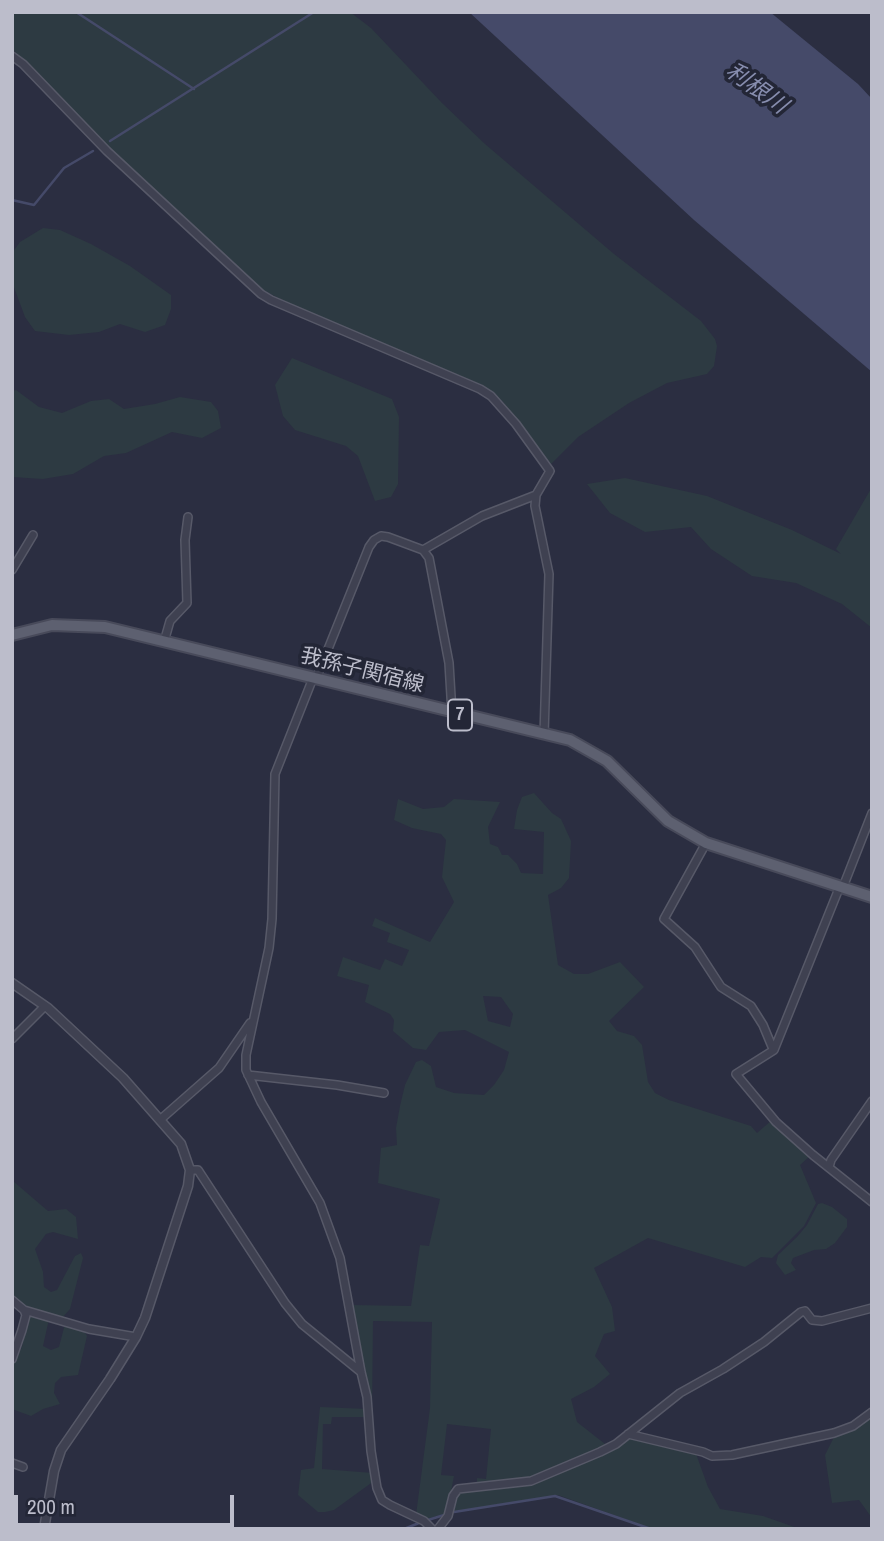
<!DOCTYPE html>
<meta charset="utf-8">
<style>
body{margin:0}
#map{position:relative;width:884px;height:1541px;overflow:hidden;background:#2b2e41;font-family:"Archivo Narrow",sans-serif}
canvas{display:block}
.frame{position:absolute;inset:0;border:14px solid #bcbdcb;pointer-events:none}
.scale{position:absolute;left:14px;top:1495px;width:220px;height:32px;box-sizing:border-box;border:4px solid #bcbdcb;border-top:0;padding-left:9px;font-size:21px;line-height:24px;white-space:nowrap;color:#bcbdcb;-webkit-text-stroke:5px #232636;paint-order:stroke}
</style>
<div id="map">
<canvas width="884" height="1541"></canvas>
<div class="frame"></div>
<div class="scale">200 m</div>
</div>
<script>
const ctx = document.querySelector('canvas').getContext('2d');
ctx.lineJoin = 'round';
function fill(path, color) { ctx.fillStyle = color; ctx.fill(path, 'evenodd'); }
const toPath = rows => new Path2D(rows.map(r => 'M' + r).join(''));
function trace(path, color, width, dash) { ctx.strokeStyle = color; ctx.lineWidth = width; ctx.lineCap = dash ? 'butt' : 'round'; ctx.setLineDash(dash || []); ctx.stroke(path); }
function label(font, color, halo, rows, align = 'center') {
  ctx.font = font + ' "Archivo Narrow","Noto Sans JP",sans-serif'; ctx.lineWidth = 7; ctx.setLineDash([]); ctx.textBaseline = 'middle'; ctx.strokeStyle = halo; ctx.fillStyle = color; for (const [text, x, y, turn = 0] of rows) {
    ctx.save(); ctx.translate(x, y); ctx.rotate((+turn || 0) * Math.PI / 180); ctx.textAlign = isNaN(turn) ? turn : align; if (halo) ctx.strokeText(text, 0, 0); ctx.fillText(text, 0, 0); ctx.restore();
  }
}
const green = toPath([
 [12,12,350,12,371,28,442,103,485,144,614,254,701,321,715,339,717,346,714,366,707,374,667,383,629,403,578,437,551,464,503,402,482,385,290,304,257,287,76,119,33,74,12,48],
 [43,228,60,230,91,244,130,266,171,295,171,309,165,325,145,332,120,324,99,332,69,335,35,331,25,317,12,282,12,253,20,242],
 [292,358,392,399,399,417,398,484,391,497,375,501,358,456,346,446,295,430,283,416,275,385],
 [16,390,39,407,62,413,91,401,109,399,124,409,155,404,180,397,211,402,218,411,221,428,202,438,172,432,126,453,104,456,73,474,43,479,12,477,12,391],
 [625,478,707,496,792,530,841,554,836,549,872,487,872,628,842,604,796,583,752,576,711,549,691,527,645,532,610,513,587,484],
 [534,793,552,813,561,819,571,841,569,878,561,888,548,895,558,965,574,974,588,974,620,962,644,987,609,1021,617,1031,634,1036,642,1045,648,1082,655,1093,669,1100,751,1126,757,1133,772,1120,810,1156,800,1165,816,1203,804,1226,772,1258,761,1257,745,1267,648,1238,594,1268,612,1307,615,1331,604,1334,595,1356,610,1374,594,1387,571,1399,577,1422,605,1444,612,1447,627,1435,695,1451,708,1487,720,1509,763,1516,800,1529,653,1529,558,1495,451,1512,458,1492,477,1485,477,1478,486,1479,491,1429,447,1424,441,1475,454,1476,447,1513,424,1520,416,1515,430,1408,432,1322,373,1321,372,1413,351,1305,411,1306,420,1245,429,1246,440,1199,378,1183,381,1148,397,1145,396,1128,400,1106,405,1085,416,1062,422,1060,431,1066,436,1087,454,1093,484,1095,494,1085,504,1070,509,1052,465,1030,439,1032,426,1050,413,1048,393,1031,394,1020,390,1014,365,1002,369,985,337,976,343,957,380,970,385,959,402,966,409,950,387,942,390,933,372,926,375,918,430,942,454,902,442,877,446,840,441,834,412,828,394,820,398,799,423,809,444,807,454,799,500,802,488,827,490,844,498,847,502,855,508,855,517,864,521,873,543,874,544,832,514,829,517,810,522,797],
 [483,996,501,997,513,1014,510,1027,488,1021],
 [13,1181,48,1211,66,1209,76,1217,78,1239,53,1232,46,1234,35,1249,43,1272,44,1287,51,1292,57,1290,75,1256,81,1253,83,1258,70,1309,62,1318,28,1309,12,1296],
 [822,1203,832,1207,847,1219,847,1227,835,1243,826,1249,814,1250,793,1258,791,1263,796,1270,785,1275,776,1263,778,1255,797,1237,807,1225,818,1204],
 [29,1313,49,1319,43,1346,51,1350,59,1347,65,1324,83,1329,87,1336,78,1375,61,1377,55,1383,54,1393,60,1404,43,1409,31,1416,12,1409,12,1366,22,1347],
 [320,1407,366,1409,367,1416,365,1417,332,1417,331,1424,323,1424,322,1469,373,1473,374,1481,334,1510,325,1512,318,1512,298,1495,301,1470,314,1468],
 [872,1414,872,1518,859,1500,832,1503,825,1455,836,1433]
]);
const water = toPath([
 [469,12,770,12,858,84,872,99,872,372,694,220]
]);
const stream = toPath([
 [76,12,194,89],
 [110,141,314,12],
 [12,200,34,205,64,168,93,151],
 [454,1512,555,1496,651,1529],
 [428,1520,444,1515],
 [404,1529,419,1523]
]);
const minor = toPath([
 [12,56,23,64,107,151,261,294,271,300,480,389,491,396,516,424,550,471,536,495,535,506,549,574,544,735],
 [423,550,482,516,536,495],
 [12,570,33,535],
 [164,642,170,621,187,603,185,540,188,517],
 [313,678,275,774,272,919,269,948,246,1055,246,1070,261,1102,320,1203,340,1258,361,1372,367,1397,371,1451,377,1488,382,1500,390,1505,424,1521,432,1529],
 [316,679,369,547,374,540,381,536,388,537,423,550,429,558,449,663,452,713],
 [706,843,664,919,695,947,721,987,751,1006,763,1025,773,1049],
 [840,886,774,1050,736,1074,776,1122,813,1155,872,1202],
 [843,887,872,813],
 [12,1039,45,1006],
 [248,1075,337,1085,384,1093],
 [161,1119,219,1068,250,1023],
 [829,1167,831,1160,872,1101],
 [190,1170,198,1170,285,1303,302,1324,361,1372],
 [12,1300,24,1310,89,1329,136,1337],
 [12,1359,22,1330,26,1315,24,1310],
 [628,1434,703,1452,712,1456,732,1455,834,1433,853,1426,872,1412],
 [12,1463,23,1467],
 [438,1529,448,1516,453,1496,458,1489,531,1481,600,1452,616,1444,680,1393,723,1369,764,1342,801,1312,805,1311,812,1320,822,1321,872,1308]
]);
const tertiary = toPath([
 [12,983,48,1008,123,1078,181,1144,190,1170,188,1186,145,1318,136,1337,110,1379,61,1450,54,1471,44,1529]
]);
const primary = toPath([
 [12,635,52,625,105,627,570,740,607,761,668,821,706,843,872,897]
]);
const shields = [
 [460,715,24]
];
const shieldNames = [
 ["7",460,715]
];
const streetNames = [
 ["我孫子関宿線",362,671,14]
];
const waterNames = [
 ["利根川",756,89,36]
];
fill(green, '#2d3a42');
fill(water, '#454a69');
trace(stream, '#454a69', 2.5);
trace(minor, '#575968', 10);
trace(tertiary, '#575968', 11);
trace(primary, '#484a5a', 14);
trace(minor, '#3f4151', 7);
trace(tertiary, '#3f4151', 8);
trace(primary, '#5d6070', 10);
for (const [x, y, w] of shields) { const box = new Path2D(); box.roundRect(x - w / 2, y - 15.5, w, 31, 5); ctx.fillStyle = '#232636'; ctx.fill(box); trace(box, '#bcbdcb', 2); }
label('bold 19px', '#bcbdcb', null, shieldNames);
label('21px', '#bcbdcb', '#232636', streetNames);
label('italic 23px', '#878dae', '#232636', waterNames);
</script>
